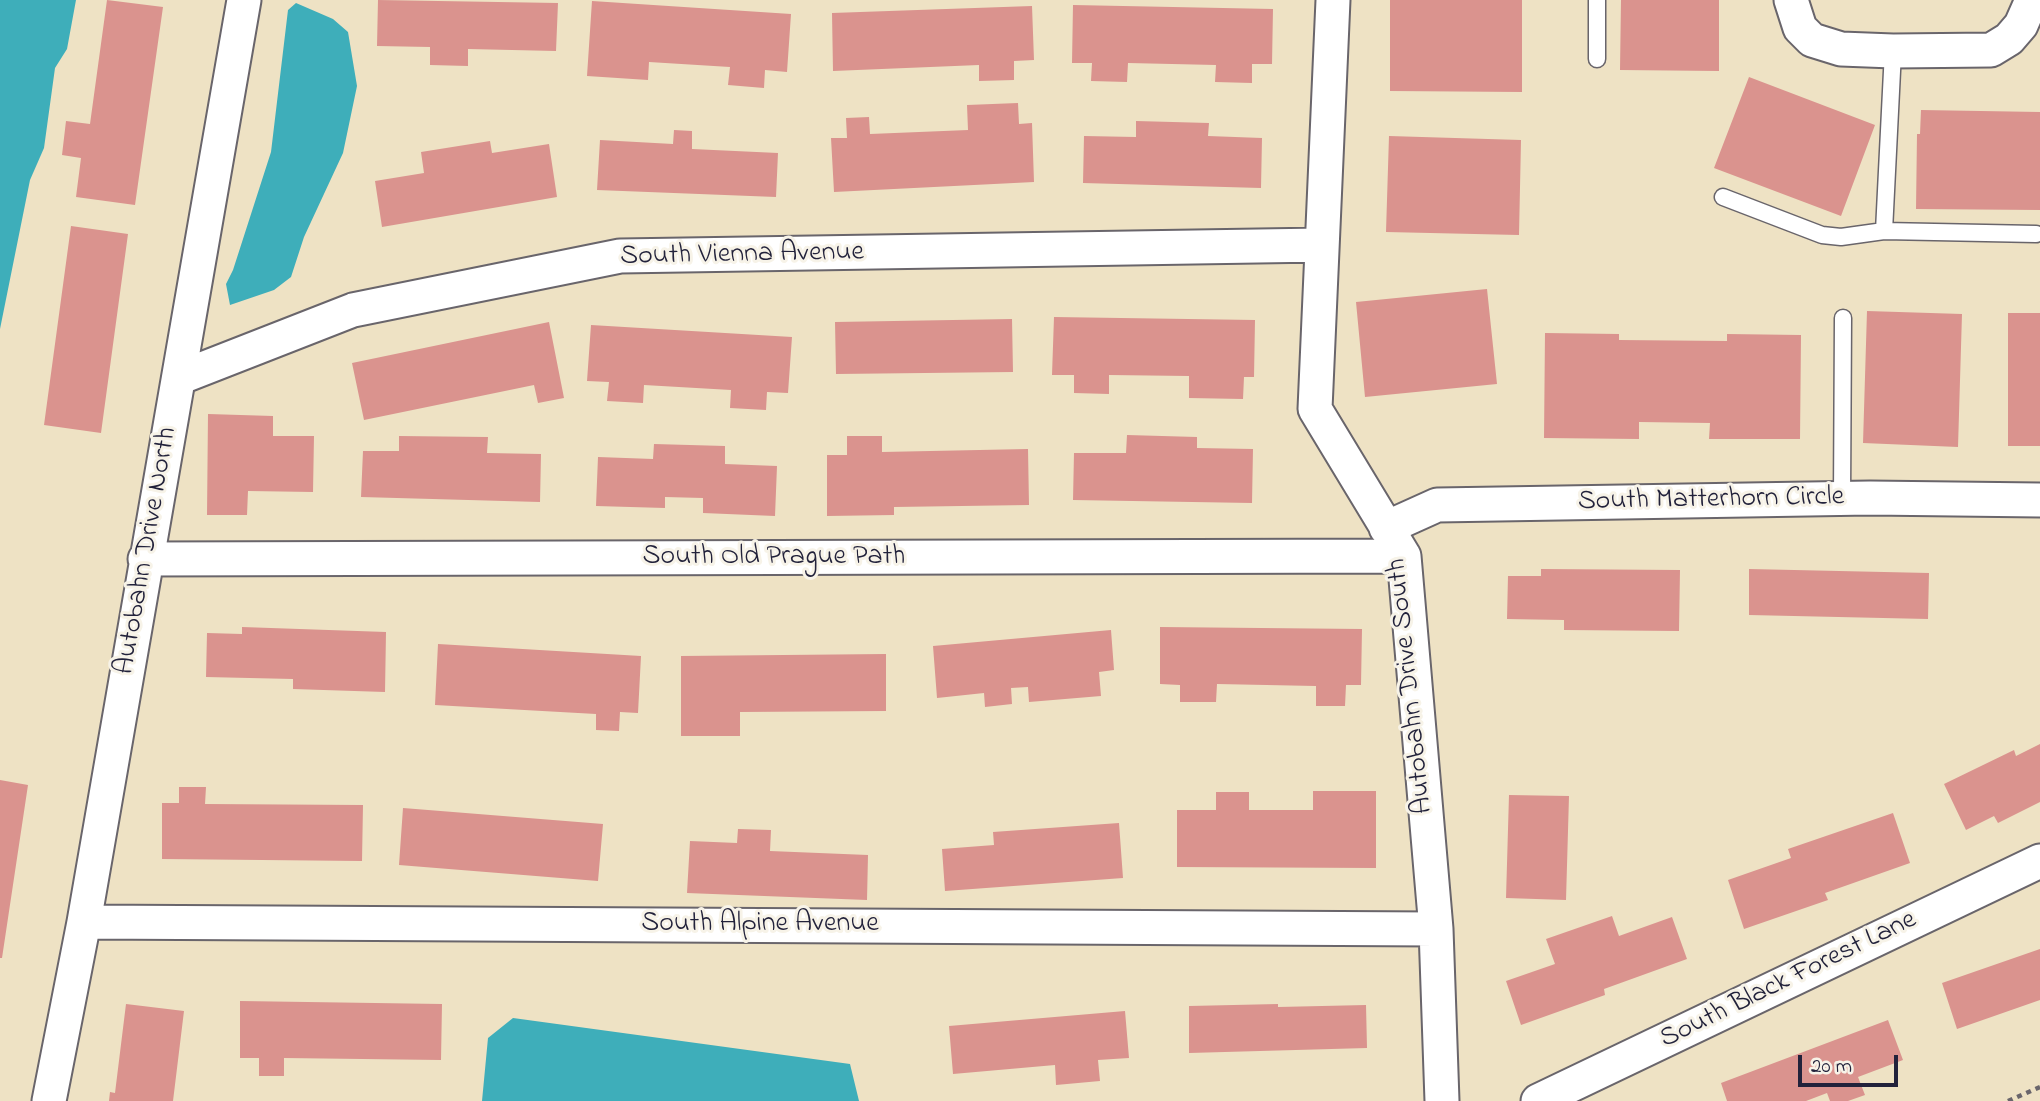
<!DOCTYPE html>
<style>
body{margin:0}
#map{position:relative;width:2040px;height:1101px;overflow:hidden;background:#eee2c4;font-family:"Indie Flower",sans-serif}
canvas{display:block}
.scale{position:absolute;left:1798px;top:1055px;width:100px;height:32px;box-sizing:border-box;border:4px solid #22223b;border-top:0;padding-left:9px;font-size:21px;line-height:24px;white-space:nowrap;color:#22223b;-webkit-text-stroke:5px #f7f3e8;paint-order:stroke}
</style>
<div id="map">
<canvas width="2040" height="1101"></canvas>
<div class="scale">20 m</div>
</div>
<script>
const ctx = document.querySelector('canvas').getContext('2d');
ctx.lineJoin = 'round';
function fill(path, color) { ctx.fillStyle = color; ctx.fill(path, 'evenodd'); }
const toPath = rows => new Path2D(rows.map(r => 'M' + r).join(''));
function trace(path, color, width, dash) { ctx.strokeStyle = color; ctx.lineWidth = width; ctx.lineCap = dash ? 'butt' : 'round'; ctx.setLineDash(dash || []); ctx.stroke(path); }
function label(font, color, halo, rows, align = 'center') {
  ctx.font = font + ' "Indie Flower",sans-serif'; ctx.lineWidth = 6; ctx.setLineDash([]); ctx.textBaseline = 'middle'; ctx.strokeStyle = halo; ctx.fillStyle = color; for (const [text, x, y, turn = 0] of rows) {
    ctx.save(); ctx.translate(x, y); ctx.rotate((+turn || 0) * Math.PI / 180); ctx.textAlign = isNaN(turn) ? turn : align; if (halo) ctx.strokeText(text, 0, 0); ctx.fillText(text, 0, 0); ctx.restore();
  }
}
const water = toPath([
 [0,0,76,0,67,49,55,68,44,148,30,180,0,329],
 [296,3,333,19,348,32,357,86,343,153,304,237,291,277,274,290,230,305,226,284,233,270,271,152,288,10],
 [513,1018,850,1064,859,1101,482,1101,488,1038]
]);
const building = toPath([
 [107,0,163,7,135,205,76,197,81,158,62,155,66,121,90,124],
 [378,0,558,3,556,51,468,49,468,66,430,65,430,47,377,46],
 [1390,0,1522,0,1522,92,1390,91],
 [1621,0,1719,0,1719,71,1620,70],
 [592,1,791,14,787,72,765,70,764,88,728,85,730,67,649,62,648,80,587,76],
 [1073,5,1273,9,1272,64,1252,64,1252,83,1215,82,1216,65,1128,63,1127,82,1091,81,1092,63,1072,63],
 [1032,6,1034,60,1014,61,1014,80,979,81,979,65,833,71,832,13],
 [1749,77,1875,125,1841,216,1714,168],
 [1018,103,1019,124,1032,123,1034,182,834,192,831,138,847,138,846,118,869,117,870,134,968,130,967,105],
 [1921,110,2040,112,2040,210,1916,209,1917,134,1920,134],
 [1136,121,1209,123,1208,136,1262,138,1261,188,1083,183,1084,136,1136,137],
 [674,130,692,131,692,149,778,153,776,197,597,190,600,140,673,144],
 [1389,136,1521,140,1519,235,1386,232],
 [490,141,492,153,549,144,557,197,382,227,375,181,424,173,421,152],
 [71,226,128,234,101,433,44,425],
 [1487,289,1497,384,1365,397,1356,302],
 [1867,311,1962,314,1958,447,1863,443],
 [2008,313,2040,313,2040,446,2008,446],
 [1054,317,1255,320,1254,377,1244,377,1243,399,1189,398,1189,376,1109,375,1109,394,1074,393,1074,375,1052,375],
 [1012,319,1013,372,836,374,835,322],
 [549,322,564,398,538,403,534,385,364,420,352,363],
 [591,325,792,337,788,393,767,392,766,410,730,408,731,390,644,385,643,403,607,401,609,382,587,381],
 [1545,333,1619,334,1619,340,1727,341,1727,334,1801,335,1800,439,1709,439,1710,423,1639,422,1639,439,1544,438],
 [208,414,273,416,273,436,314,436,313,492,248,491,247,515,207,515],
 [1127,435,1197,437,1197,448,1253,449,1252,503,1073,500,1074,453,1126,453],
 [399,436,488,437,487,453,541,454,540,502,361,497,363,451,399,451],
 [847,436,882,436,882,452,1028,449,1029,505,894,507,894,515,827,516,827,455,847,455],
 [654,444,725,446,725,464,777,466,775,516,703,513,703,498,665,497,665,508,596,506,598,457,653,459],
 [1541,569,1680,570,1679,631,1564,630,1564,620,1507,619,1508,576,1541,576],
 [1749,569,1929,573,1928,619,1749,615],
 [242,627,386,632,385,692,293,689,293,679,206,677,207,633,242,634],
 [1160,627,1362,629,1361,685,1346,685,1345,706,1316,706,1316,686,1217,684,1216,702,1180,702,1180,685,1160,684],
 [1111,630,1114,670,1099,672,1101,696,1029,702,1028,687,1011,688,1012,704,985,707,984,693,937,698,933,646],
 [438,644,641,656,638,713,620,712,619,731,596,730,596,714,435,705],
 [886,654,886,711,740,712,740,736,681,736,681,656],
 [2040,744,2040,802,1998,823,1994,816,1966,830,1944,784,2014,750,2016,756],
 [0,780,28,785,2,958,0,958],
 [179,787,206,787,205,804,363,805,362,861,162,859,162,803,179,803],
 [1313,791,1376,791,1376,868,1177,867,1177,810,1216,810,1216,792,1249,792,1249,810,1313,810],
 [1509,795,1569,796,1566,900,1506,898],
 [403,808,603,824,598,881,399,865],
 [1893,813,1910,863,1825,893,1828,900,1744,929,1728,880,1791,858,1788,849],
 [1119,823,1123,878,945,891,942,849,994,845,993,832],
 [738,829,771,830,770,851,868,855,867,900,687,893,690,841,737,843],
 [1612,916,1619,936,1672,917,1687,959,1604,989,1605,995,1521,1025,1506,981,1555,964,1546,939],
 [2040,949,2040,1000,1957,1029,1942,983],
 [240,1001,442,1004,441,1060,284,1058,284,1076,259,1076,259,1058,240,1058],
 [126,1004,184,1011,173,1101,109,1101,110,1092,115,1093],
 [1278,1004,1278,1007,1366,1005,1367,1048,1189,1053,1189,1006],
 [1125,1011,1129,1058,1098,1060,1100,1081,1056,1085,1055,1065,953,1074,949,1026],
 [1888,1020,1903,1060,1858,1077,1865,1095,1848,1101,1830,1101,1827,1093,1806,1101,1727,1101,1721,1083]
]);
const path = toPath([
 [2008,1101,2040,1087]
]);
const lane = toPath([
 [1597,0,1597,59],
 [1723,197,1822,235,1841,237,1884,231,1893,51],
 [1884,231,2036,234],
 [1842,498,1843,318]
]);
const street = toPath([
 [1333,0,1315,409,1404,556,1436,929,1442,1101],
 [1791,0,1800,28,1812,40,1841,49,1893,51,1991,50,2009,39,2021,25,2032,0],
 [179,378,353,310,620,256,1322,245],
 [1386,528,1437,505,1870,498,2040,500],
 [145,559,1404,556],
 [84,922,1436,929],
 [49,1101,84,922,244,0],
 [1538,1101,2040,861]
]);
const streetNames = [
 ["South Vienna Avenue",742,256,-1],
 ["South Matterhorn Circle",1711,501,-1],
 ["Autobahn Drive North",148,551,-80],
 ["South Old Prague Path",774,558],
 ["Autobahn Drive South",1412,686,-96],
 ["South Alpine Avenue",760,925],
 ["South Black Forest Lane",1789,981,-26]
];
fill(water, '#3eaeba');
fill(building, '#da938e');
trace(lane, '#69656b', 19);
trace(street, '#69656b', 37);
trace(path, '#69656b', 4.5, [5, 5]);
trace(lane, '#fff', 16);
trace(street, '#fff', 33);
label('28px', '#22223b', '#f7f3e8', streetNames);
</script>
